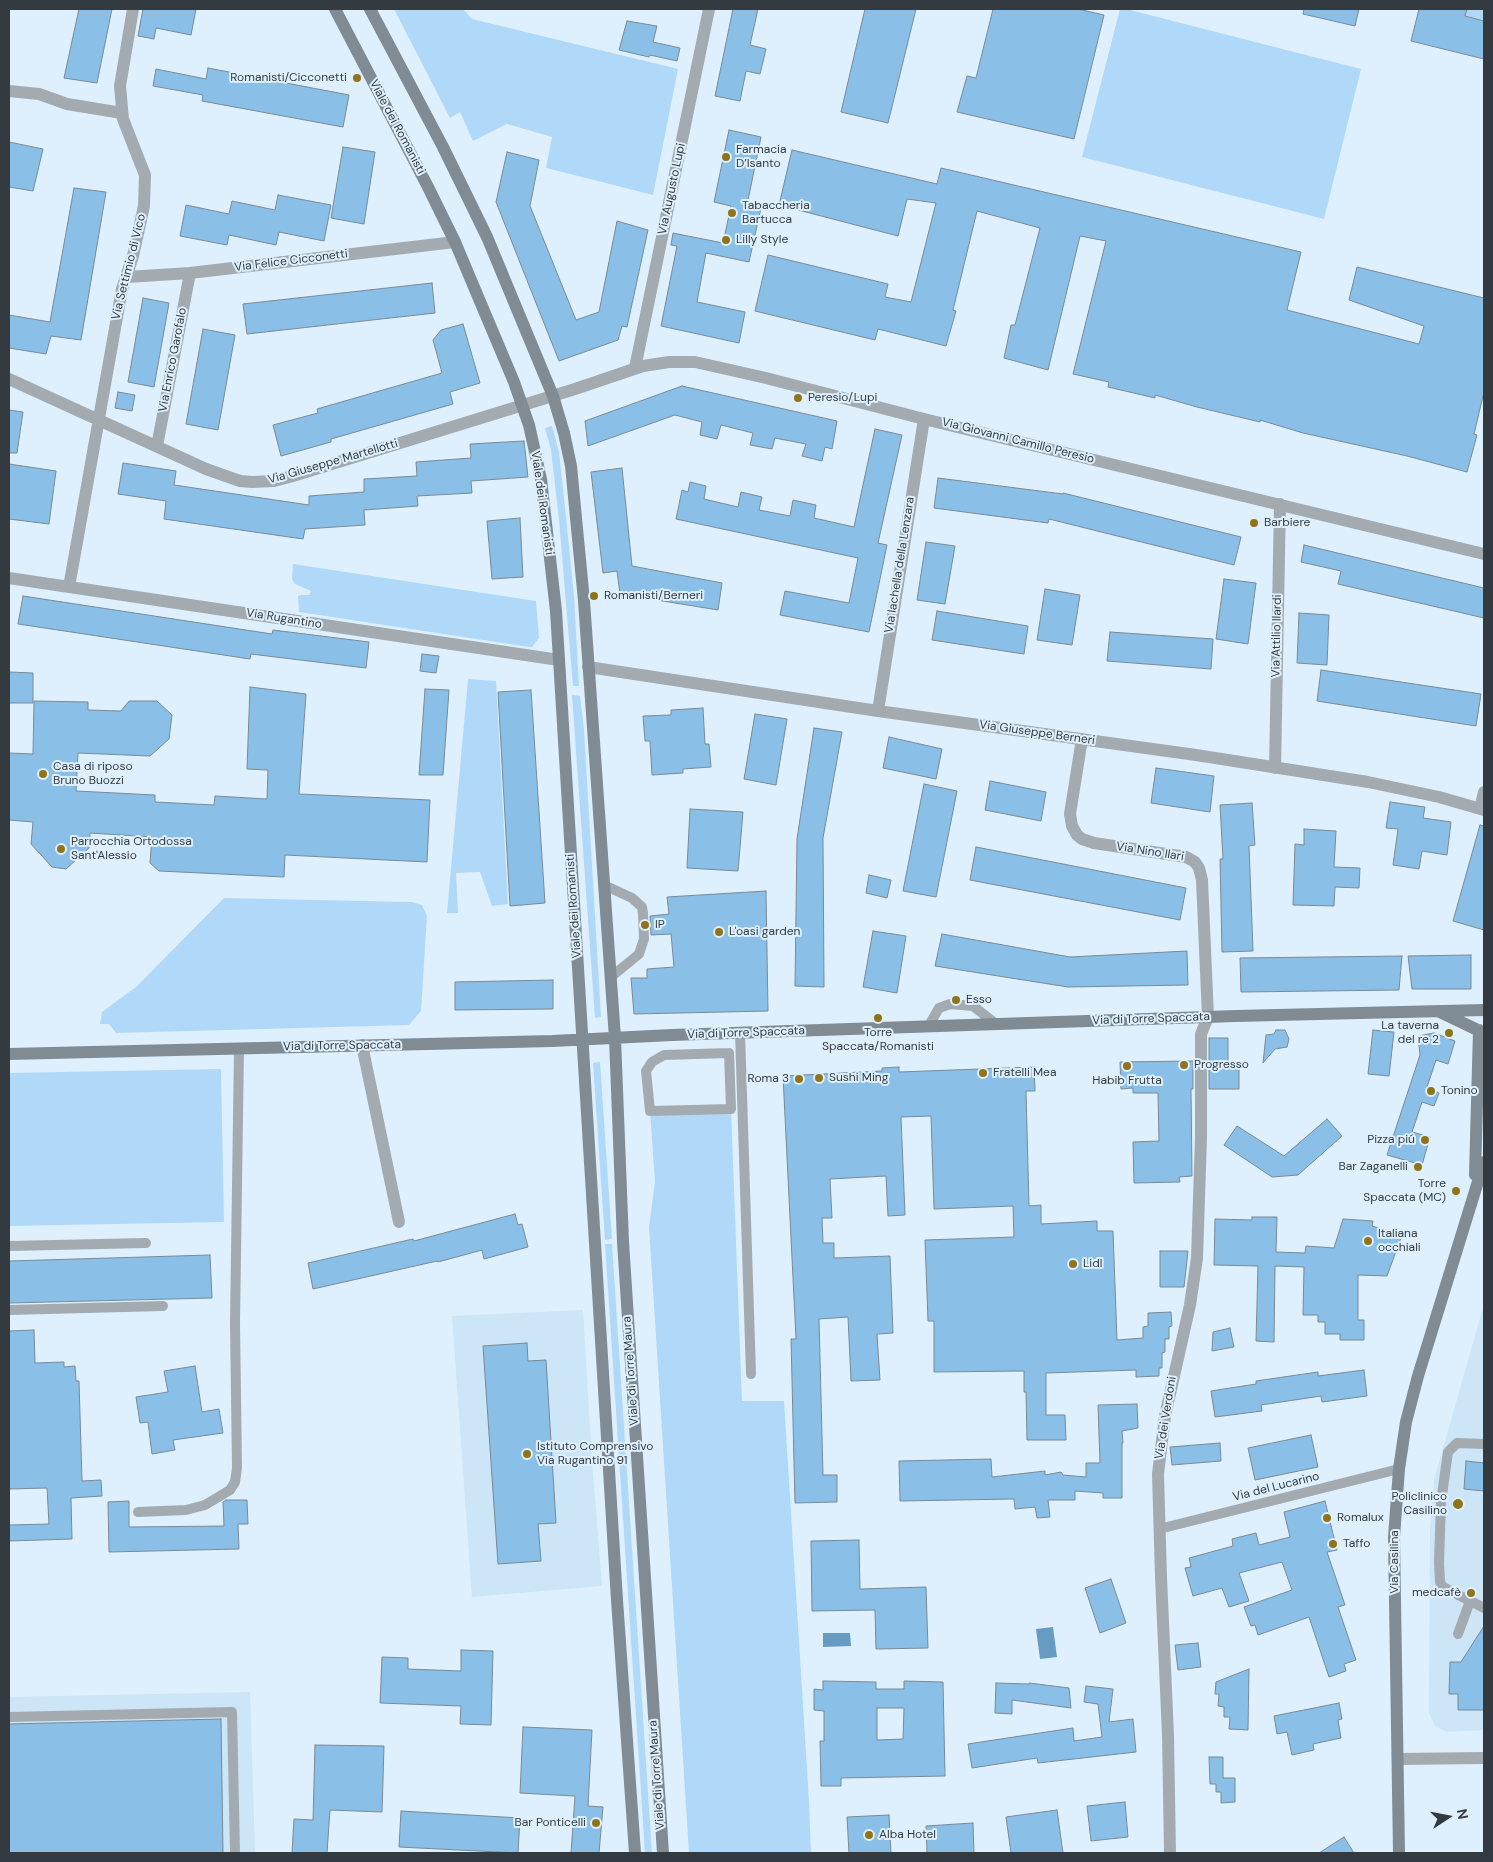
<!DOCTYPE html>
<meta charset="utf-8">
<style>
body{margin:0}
#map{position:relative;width:1493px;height:1862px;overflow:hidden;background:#def0fe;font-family:"DM Sans",sans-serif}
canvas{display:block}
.frame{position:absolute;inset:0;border:10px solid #343b40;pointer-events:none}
.north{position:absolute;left:1423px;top:1792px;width:50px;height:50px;-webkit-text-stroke:4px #def0fe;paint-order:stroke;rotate:79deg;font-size:14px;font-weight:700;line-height:20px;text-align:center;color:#343b40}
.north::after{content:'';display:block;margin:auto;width:18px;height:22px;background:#343b40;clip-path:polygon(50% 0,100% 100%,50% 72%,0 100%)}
</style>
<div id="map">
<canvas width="1493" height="1862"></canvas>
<div class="frame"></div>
<div class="north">N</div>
</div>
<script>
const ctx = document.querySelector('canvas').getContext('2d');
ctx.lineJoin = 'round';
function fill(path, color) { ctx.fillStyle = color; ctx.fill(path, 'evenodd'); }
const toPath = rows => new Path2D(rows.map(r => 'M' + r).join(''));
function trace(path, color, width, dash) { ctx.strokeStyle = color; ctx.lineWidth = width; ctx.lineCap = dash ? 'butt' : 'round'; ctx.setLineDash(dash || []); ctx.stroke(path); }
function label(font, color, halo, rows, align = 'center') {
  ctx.font = font + ' "DM Sans",sans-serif'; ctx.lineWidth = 4; ctx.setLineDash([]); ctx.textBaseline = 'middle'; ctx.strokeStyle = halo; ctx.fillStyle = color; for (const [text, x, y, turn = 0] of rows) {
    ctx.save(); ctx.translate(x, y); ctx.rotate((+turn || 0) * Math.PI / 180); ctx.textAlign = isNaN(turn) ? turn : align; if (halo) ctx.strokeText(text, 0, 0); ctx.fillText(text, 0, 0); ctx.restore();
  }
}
const built = toPath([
 [583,1310,592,1462,602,1586,472,1597,452,1316],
 [1482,1311,1484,1311,1484,1730,1447,1732,1435,1726,1429,1713,1430,1529,1434,1480],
 [250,1692,255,1853,9,1853,9,1697]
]);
const green = toPath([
 [394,9,463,9,472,19,678,69,653,195,546,168,552,137,507,124,473,141,460,112,450,118],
 [1120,9,1126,9,1361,69,1324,219,1082,157],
 [1467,9,1484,9,1484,21,1465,16],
 [552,426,559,452,566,517,574,596,579,686,573,686,559,520,551,450,545,428],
 [293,564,536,601,539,638,532,647,529,647,299,612,298,596,301,595,309,595,311,591,295,584,292,579],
 [468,679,496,681,508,904,492,906,480,872,456,873,458,913,447,913],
 [572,695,580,696,584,730,601,1017,595,1018],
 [224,898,412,902,422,905,427,916,421,1011,409,1025,116,1033,109,1024,100,1024,102,1012,136,987],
 [600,1062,612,1239,605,1240,593,1063],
 [221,1069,224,1222,9,1226,9,1073],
 [731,1109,742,1401,784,1401,809,1801,811,1853,689,1853,649,1227,655,1182,650,1111],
 [605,1244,612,1244,652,1853,645,1853]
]);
const water = toPath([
 [1053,1627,1057,1657,1040,1659,1036,1629],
 [823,1633,850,1633,851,1646,823,1647]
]);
const building = toPath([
 [79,9,112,9,97,83,64,78,79,9],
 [143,9,196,9,191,35,156,28,154,39,138,36,143,9],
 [733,9,758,9,750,45,766,49,760,74,746,71,740,101,715,96,733,9],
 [865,9,916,9,888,123,841,112,865,9],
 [993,9,1078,9,1104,15,1074,139,957,112,967,76,976,78,993,9],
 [1304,9,1359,9,1355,26,1303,14,1304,9],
 [1419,9,1467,9,1465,16,1484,21,1484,59,1411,41,1419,9],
 [627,21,657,26,653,42,680,48,677,61,650,55,649,57,619,50,627,21],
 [208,68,349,95,343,127,202,101,203,95,153,86,156,69,206,79,208,68],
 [729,130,761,137,747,205,761,208,749,262,706,253,697,302,745,312,739,343,661,326,677,246,671,245,673,233,723,243,731,206,714,202,729,130],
 [9,142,43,149,33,191,9,187,9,142],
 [343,147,375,152,364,224,331,218,343,147],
 [792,150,937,184,941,168,1301,252,1287,310,1419,344,1424,326,1349,300,1357,267,1484,298,1484,392,1474,434,1477,435,1467,472,1407,456,1303,433,1260,420,1260,422,1197,407,1155,395,1155,398,1108,387,1109,382,1073,374,1106,241,1080,236,1048,370,1004,358,1011,325,1015,325,1040,228,977,211,953,310,956,311,946,346,878,329,875,340,755,311,768,255,888,284,885,297,911,302,936,203,907,199,898,236,779,205,792,150],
 [507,152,539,160,530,206,576,320,599,312,617,221,648,230,627,327,622,326,618,340,559,361,496,202,507,152],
 [74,188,106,192,81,340,51,336,46,354,9,348,9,315,50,322,74,188],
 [278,195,331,205,324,241,279,232,276,245,229,235,227,245,180,236,186,205,229,214,232,201,275,210,278,195],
 [432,283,435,313,247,334,243,304,432,283],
 [143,298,169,303,154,387,128,382,143,298],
 [463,324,480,383,450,392,453,404,331,439,331,442,281,456,273,425,318,413,317,409,442,373,433,340,441,330,463,324],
 [203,329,235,335,218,430,186,424,203,329],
 [682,386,837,421,832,449,825,447,822,461,802,456,806,444,775,438,772,449,750,445,753,433,721,425,717,439,700,435,702,422,675,415,588,446,585,421,682,386],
 [118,392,135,395,132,411,115,408,118,392],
 [9,410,23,412,17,453,9,453,9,410],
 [875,429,902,435,878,543,887,545,869,632,780,615,785,591,849,603,858,558,676,519,682,490,688,492,690,482,706,486,704,499,738,507,741,492,762,497,759,510,790,516,793,500,816,505,814,518,854,527,875,429],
 [524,441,528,477,471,481,472,493,417,496,418,506,364,510,365,525,305,529,303,539,164,519,166,501,118,494,123,463,176,471,174,485,309,505,309,496,364,492,364,479,417,476,416,462,471,458,470,444,524,441],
 [9,464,56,471,49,524,9,519,9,464],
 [622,468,632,566,722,583,718,610,620,594,617,571,603,573,591,472,622,468],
 [938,478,1063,494,1063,493,1241,537,1234,565,1049,519,1048,523,934,508,938,478],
 [520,518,523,577,492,579,487,521,520,518],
 [926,542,955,546,945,604,917,600,926,542],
 [1304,545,1484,588,1484,618,1338,584,1341,571,1301,562,1304,545],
 [1224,579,1256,583,1248,644,1216,639,1224,579],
 [1045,589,1080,595,1072,645,1037,640,1045,589],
 [23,596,272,634,273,630,369,642,366,668,251,654,250,659,18,624,23,596],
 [937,611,1028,626,1024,654,932,640,937,611],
 [1299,613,1329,615,1327,665,1297,663,1299,613],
 [1110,632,1213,639,1211,669,1107,661,1110,632],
 [422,654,439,656,436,673,420,671,422,654],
 [1321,670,1481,694,1476,726,1317,701,1321,670],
 [9,672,33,673,33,703,9,703,9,672],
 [250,687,306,694,299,794,430,800,427,862,285,855,284,877,159,871,150,863,152,837,90,833,89,848,66,869,52,867,31,844,33,822,9,820,9,753,33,754,34,701,88,702,88,710,121,711,129,701,157,701,172,715,169,739,150,756,78,753,76,791,155,795,155,802,214,805,215,796,267,799,268,770,247,769,250,687],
 [425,689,449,690,443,775,419,775,425,689],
 [531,690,545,903,510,906,498,692,531,690],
 [703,708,705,744,709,744,711,767,683,769,683,773,652,775,650,741,645,741,643,716,671,715,671,710,703,708],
 [755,714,787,719,776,785,744,779,755,714],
 [814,728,842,732,823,838,824,987,795,986,797,839,814,728],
 [889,737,942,749,936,779,883,768,889,737],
 [1156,768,1214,776,1210,812,1151,803,1156,768],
 [990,781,1046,792,1041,821,985,810,990,781],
 [924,784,957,791,936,897,903,891,924,784],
 [1390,802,1425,807,1423,818,1451,822,1447,855,1422,851,1419,869,1393,865,1398,829,1386,828,1390,802],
 [1252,803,1255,845,1249,846,1253,951,1222,952,1220,859,1223,859,1220,805,1252,803],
 [690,809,743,812,738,871,687,868,690,809],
 [1480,825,1484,826,1484,930,1453,921,1480,825],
 [1304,829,1336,831,1334,867,1360,868,1359,888,1335,887,1334,906,1293,905,1295,844,1304,845,1304,829],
 [976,847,1186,888,1180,920,970,880,976,847],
 [869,875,891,880,887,898,866,893,869,875],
 [766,891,768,1011,634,1014,631,978,647,978,647,969,674,967,671,934,651,935,650,916,669,914,667,897,766,891],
 [873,931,906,936,897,993,863,987,873,931],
 [942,934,1070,957,1187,951,1188,985,1068,987,935,966,942,934],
 [1471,955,1471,989,1412,989,1408,956,1471,955],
 [1402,956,1399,990,1241,992,1240,958,1402,956],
 [553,980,553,1009,455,1010,455,982,553,980],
 [1276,1030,1285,1030,1289,1039,1287,1047,1275,1049,1263,1063,1266,1035,1274,1034,1276,1030],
 [1373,1030,1394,1032,1389,1076,1368,1074,1373,1030],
 [1434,1033,1455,1041,1448,1064,1436,1060,1427,1087,1439,1093,1434,1106,1422,1102,1412,1132,1430,1137,1422,1165,1387,1155,1420,1055,1418,1036,1434,1033],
 [1209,1038,1228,1038,1228,1065,1239,1065,1239,1089,1209,1089,1209,1038],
 [1193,1061,1193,1089,1191,1089,1192,1176,1179,1177,1180,1182,1134,1183,1133,1142,1159,1141,1158,1093,1133,1093,1133,1088,1121,1089,1120,1062,1193,1061],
 [899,1067,899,1072,1034,1067,1035,1091,1026,1091,1029,1206,1041,1205,1041,1224,1097,1221,1097,1231,1113,1231,1117,1340,1143,1338,1143,1327,1148,1326,1148,1313,1171,1312,1172,1326,1169,1327,1169,1339,1165,1339,1165,1352,1162,1353,1162,1368,1159,1368,1159,1376,1136,1377,1136,1370,1046,1373,1046,1415,1065,1415,1066,1440,1027,1440,1026,1392,1024,1392,1024,1371,934,1372,934,1321,928,1321,925,1240,1014,1237,1013,1206,934,1209,931,1116,901,1117,905,1215,888,1216,886,1176,830,1179,832,1218,822,1218,823,1243,834,1243,834,1258,890,1256,893,1333,877,1334,880,1380,851,1381,848,1317,819,1319,823,1475,837,1475,837,1502,795,1503,791,1339,796,1339,783,1076,882,1071,882,1068,899,1067],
 [1327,1119,1342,1136,1298,1175,1272,1177,1224,1145,1237,1126,1284,1156,1327,1119],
 [515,1214,518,1225,522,1224,528,1247,484,1259,482,1250,438,1262,437,1261,313,1289,308,1263,413,1239,414,1241,515,1214],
 [1252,1217,1277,1217,1276,1252,1305,1253,1306,1246,1334,1248,1343,1219,1373,1221,1372,1226,1402,1235,1387,1276,1358,1275,1358,1320,1364,1320,1364,1340,1340,1340,1340,1334,1325,1334,1325,1322,1318,1322,1318,1315,1303,1315,1304,1267,1275,1266,1274,1342,1256,1341,1258,1266,1214,1265,1215,1219,1252,1220,1252,1217],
 [1160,1251,1188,1251,1184,1287,1160,1287,1160,1251],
 [210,1255,212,1298,9,1303,9,1261,210,1255],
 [1230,1328,1234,1347,1212,1351,1213,1332,1230,1328],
 [34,1330,35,1363,64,1362,64,1367,75,1366,76,1381,79,1381,82,1481,101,1480,102,1496,71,1498,72,1539,9,1541,9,1525,49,1524,47,1488,9,1489,9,1331,34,1330],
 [527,1343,528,1361,546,1360,556,1523,538,1524,541,1561,498,1564,483,1346,527,1343],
 [195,1366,202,1412,219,1409,223,1433,173,1440,175,1450,152,1454,148,1422,140,1423,136,1397,168,1392,164,1371,195,1366],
 [1364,1370,1367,1396,1322,1402,1321,1396,1261,1405,1262,1411,1215,1417,1211,1391,1256,1384,1256,1381,1318,1372,1318,1376,1364,1370],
 [1137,1404,1138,1428,1122,1431,1123,1443,1122,1443,1122,1498,1103,1498,1103,1493,1075,1491,1075,1500,1048,1500,1050,1517,1037,1518,1035,1507,1015,1509,1014,1499,900,1501,899,1461,991,1459,992,1477,1045,1471,1045,1475,1061,1472,1063,1475,1086,1477,1086,1463,1100,1463,1098,1405,1137,1404],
 [1311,1435,1318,1467,1255,1480,1248,1448,1311,1435],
 [1220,1443,1221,1461,1172,1465,1170,1447,1220,1443],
 [1466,1461,1484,1463,1484,1491,1464,1489,1466,1461],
 [226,1500,247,1500,248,1524,238,1524,239,1549,109,1552,108,1502,129,1501,129,1527,224,1526,223,1502,226,1500],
 [1325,1501,1337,1550,1327,1552,1345,1605,1338,1607,1356,1660,1344,1664,1346,1671,1329,1677,1309,1617,1258,1635,1255,1625,1251,1626,1244,1607,1292,1590,1282,1562,1239,1573,1249,1601,1229,1607,1222,1588,1193,1596,1185,1568,1191,1567,1189,1558,1233,1546,1232,1539,1256,1533,1259,1545,1290,1537,1284,1512,1325,1501],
 [859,1540,860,1589,926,1587,928,1648,876,1649,875,1610,812,1611,811,1541,859,1540],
 [1111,1579,1126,1623,1100,1633,1085,1588,1111,1579],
 [1484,1626,1484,1710,1458,1710,1458,1694,1449,1694,1450,1662,1461,1662,1484,1626],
 [1198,1643,1201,1667,1178,1670,1175,1645,1198,1643],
 [461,1650,493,1651,491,1725,460,1724,461,1706,380,1703,382,1657,408,1658,408,1669,461,1671,461,1650],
 [1249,1669,1248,1730,1229,1729,1230,1717,1224,1717,1224,1707,1218,1706,1219,1694,1215,1694,1216,1682,1249,1669],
 [823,1681,876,1682,876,1689,904,1689,904,1681,943,1682,945,1776,841,1778,841,1786,821,1786,820,1741,824,1741,824,1711,814,1710,814,1689,823,1690,823,1681],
 [877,1708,904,1708,903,1739,877,1740,877,1708],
 [996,1683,1029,1684,1029,1683,1069,1688,1071,1708,1012,1700,1012,1714,995,1713,996,1683],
 [1086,1686,1113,1689,1109,1722,1133,1719,1136,1752,1038,1763,1037,1758,972,1768,968,1744,1073,1728,1074,1741,1102,1737,1098,1704,1084,1702,1086,1686],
 [1339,1703,1342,1719,1338,1720,1341,1738,1313,1744,1314,1750,1292,1755,1287,1732,1277,1734,1274,1716,1339,1703],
 [221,1719,223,1853,9,1853,9,1724,221,1719],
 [523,1727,592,1730,588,1806,603,1807,599,1853,571,1853,575,1796,520,1793,523,1727],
 [315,1745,384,1746,382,1812,330,1810,327,1853,292,1853,294,1819,313,1820,315,1745],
 [1209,1757,1223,1757,1223,1778,1235,1778,1235,1802,1221,1803,1221,1792,1216,1792,1216,1784,1210,1784,1209,1757],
 [1125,1802,1128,1837,1091,1841,1087,1806,1125,1802],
 [1057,1810,1063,1853,1011,1853,1006,1817,1057,1810],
 [401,1811,520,1818,518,1853,399,1847,401,1811],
 [889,1815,891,1853,849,1853,847,1817,889,1815],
 [973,1823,974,1853,927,1853,926,1826,973,1823],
 [1344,1837,1354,1853,1319,1853,1344,1837]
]);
const lane = toPath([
 [604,885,632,898,642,907,643,914,644,939,639,954,611,977],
 [928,1027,939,1008,950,1004,973,1006,996,1024],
 [740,1033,751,1374],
 [729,1053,731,1109,650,1111,646,1071,652,1062,664,1055,729,1053],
 [9,1246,146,1243],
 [9,1310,163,1306],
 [1484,1444,1457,1443,1448,1452,1441,1502,1439,1563,1440,1582,1443,1587,1484,1608],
 [138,1512,186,1510,205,1505,230,1490,235,1482,237,1468,235,1323,239,1048],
 [1159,1529,1399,1469],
 [1458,1634,1470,1601],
 [9,1717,232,1712,235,1853]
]);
const street = toPath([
 [9,91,39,94,67,104,122,113],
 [127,277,190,273,455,242],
 [635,368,709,9],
 [9,379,206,469,240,481,252,482,274,481,293,476,575,389,643,366,669,362,695,362,766,378,924,419,1484,554],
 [157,446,190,273],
 [9,578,559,660],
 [69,587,122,289,133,256,144,206,145,175,123,119,120,86,133,9],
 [588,667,878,711,1196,755,1368,782,1439,797,1484,810],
 [878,711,924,419],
 [1082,739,1070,814,1072,826,1077,835,1082,839,1094,843,1186,857,1195,862,1199,868,1202,880,1208,1017,1201,1034,1201,1138,1197,1258,1190,1305,1165,1416,1158,1474,1161,1577,1168,1735,1170,1853],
 [1275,768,1280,504],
 [1480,809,1484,792],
 [362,1045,399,1222],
 [1398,1759,1484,1758]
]);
const secondary = toPath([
 [335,9,428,187,455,242,514,382,529,425,541,479,556,611,617,1600,635,1853],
 [370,9,443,147,487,237,553,396,564,433,571,466,584,601,615,1038,623,1242,663,1853],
 [1440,1012,1484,1033],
 [9,1054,552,1041,672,1035,1236,1016,1484,1010],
 [1475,1175,1479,1030],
 [1399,1853,1394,1537,1399,1469,1406,1422,1418,1376,1484,1162]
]);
const markers = [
 [357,78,5,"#8f7419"],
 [726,157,5,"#8f7419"],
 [732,213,5,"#8f7419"],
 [726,240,5,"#8f7419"],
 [798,398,5,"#8f7419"],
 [1254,523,5,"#8f7419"],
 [594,596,5,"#8f7419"],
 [43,774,5,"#8f7419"],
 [61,849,5,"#8f7419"],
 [645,925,5,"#8f7419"],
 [719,932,5,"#8f7419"],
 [956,1000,5,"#8f7419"],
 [878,1018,5,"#8f7419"],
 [1449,1033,5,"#8f7419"],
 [1184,1065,5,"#8f7419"],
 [1127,1066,5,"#8f7419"],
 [983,1073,5,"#8f7419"],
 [819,1078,5,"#8f7419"],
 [799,1079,5,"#8f7419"],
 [1431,1091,5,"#8f7419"],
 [1425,1140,5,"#8f7419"],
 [1418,1167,5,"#8f7419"],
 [1456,1191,5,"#8f7419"],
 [1368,1241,5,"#8f7419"],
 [1073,1264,5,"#8f7419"],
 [527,1454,5,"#8f7419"],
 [1458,1504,6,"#8f7419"],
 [1327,1518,5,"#8f7419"],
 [1333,1544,5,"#8f7419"],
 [1471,1593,5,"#8f7419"],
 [596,1823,5,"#8f7419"],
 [869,1835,5,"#8f7419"]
];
const poiNames = [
 ["Romanisti/Cicconetti",347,78,"right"],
 ["Farmacia",736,150],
 ["D’Isanto",736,164],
 ["Tabaccheria",742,206],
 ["Bartucca",742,220],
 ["Lilly Style",736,240],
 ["Peresio/Lupi",808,398],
 ["Barbiere",1264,523],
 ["Romanisti/Berneri",604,596],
 ["Casa di riposo",53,767],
 ["Bruno Buozzi",53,781],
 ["Parrocchia Ortodossa",71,842],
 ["Sant'Alessio",71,856],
 ["IP",655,925],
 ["L'oasi garden",729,932],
 ["Esso",966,1000],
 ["La taverna",1439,1026,"right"],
 ["del re 2",1439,1040,"right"],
 ["Torre",878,1033,"center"],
 ["Spaccata/Romanisti",878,1047,"center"],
 ["Progresso",1194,1065],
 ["Fratelli Mea",993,1073],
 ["Sushi Ming",829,1078],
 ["Roma 3",789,1079,"right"],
 ["Habib Frutta",1127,1081,"center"],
 ["Tonino",1441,1091],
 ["Pizza piú",1415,1140,"right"],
 ["Bar Zaganelli",1408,1167,"right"],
 ["Torre",1446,1184,"right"],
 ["Spaccata (MC)",1446,1198,"right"],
 ["Italiana",1378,1234],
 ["occhiali",1378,1248],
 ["Lidl",1083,1264],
 ["Istituto Comprensivo",537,1447],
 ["Via Rugantino 91",537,1461],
 ["Policlinico",1447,1497,"right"],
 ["Casilino",1447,1511,"right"],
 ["Romalux",1337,1518],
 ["Taffo",1343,1544],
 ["medcafè",1461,1593,"right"],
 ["Bar Ponticelli",586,1823,"right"],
 ["Alba Hotel",879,1835]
];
const streetNames = [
 ["Viale dei Romanisti",397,127,62],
 ["Via Augusto Lupi",672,189,-78],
 ["Via Felice Cicconetti",291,261,-7],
 ["Via Settimio di Vico",129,267,-76],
 ["Via Enrico Garofalo",173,360,-79],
 ["Via Giovanni Camillo Peresio",1018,441,14],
 ["Via Giuseppe Martellotti",333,462,-16],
 ["Viale dei Romanisti",542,503,82],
 ["Via Iachella della Lenzara",900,565,-81],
 ["Via Rugantino",284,619,9],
 ["Via Attilio Ilardi",1277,636,-89],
 ["Via Giuseppe Berneri",1037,733,8],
 ["Via Nino Ilari",1150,852,9],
 ["Viale dei Romanisti",574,906,-94],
 ["Via di Torre Spaccata",1151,1019,-2],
 ["Via di Torre Spaccata",746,1033,-2],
 ["Via di Torre Spaccata",342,1046,-1],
 ["Viale di Torre Maura",631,1371,-94],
 ["Via dei Verdoni",1166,1418,-81],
 ["Via del Lucarino",1276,1487,-14],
 ["Via Casilina",1395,1562,-90],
 ["Viale di Torre Maura",657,1775,-94]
];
fill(built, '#cce5f7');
fill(green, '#b0d9f9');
fill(water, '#679bc1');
fill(building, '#8abfe7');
trace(building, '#798a96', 1);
trace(lane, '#a3abb1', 10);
trace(street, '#a3abb1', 12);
trace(secondary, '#808b94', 12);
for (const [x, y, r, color] of markers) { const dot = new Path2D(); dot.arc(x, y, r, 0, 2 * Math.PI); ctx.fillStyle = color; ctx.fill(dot); trace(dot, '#def0fe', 2); }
label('12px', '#343b40', '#def0fe', poiNames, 'left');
label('12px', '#343b40', '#def0fe', streetNames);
</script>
